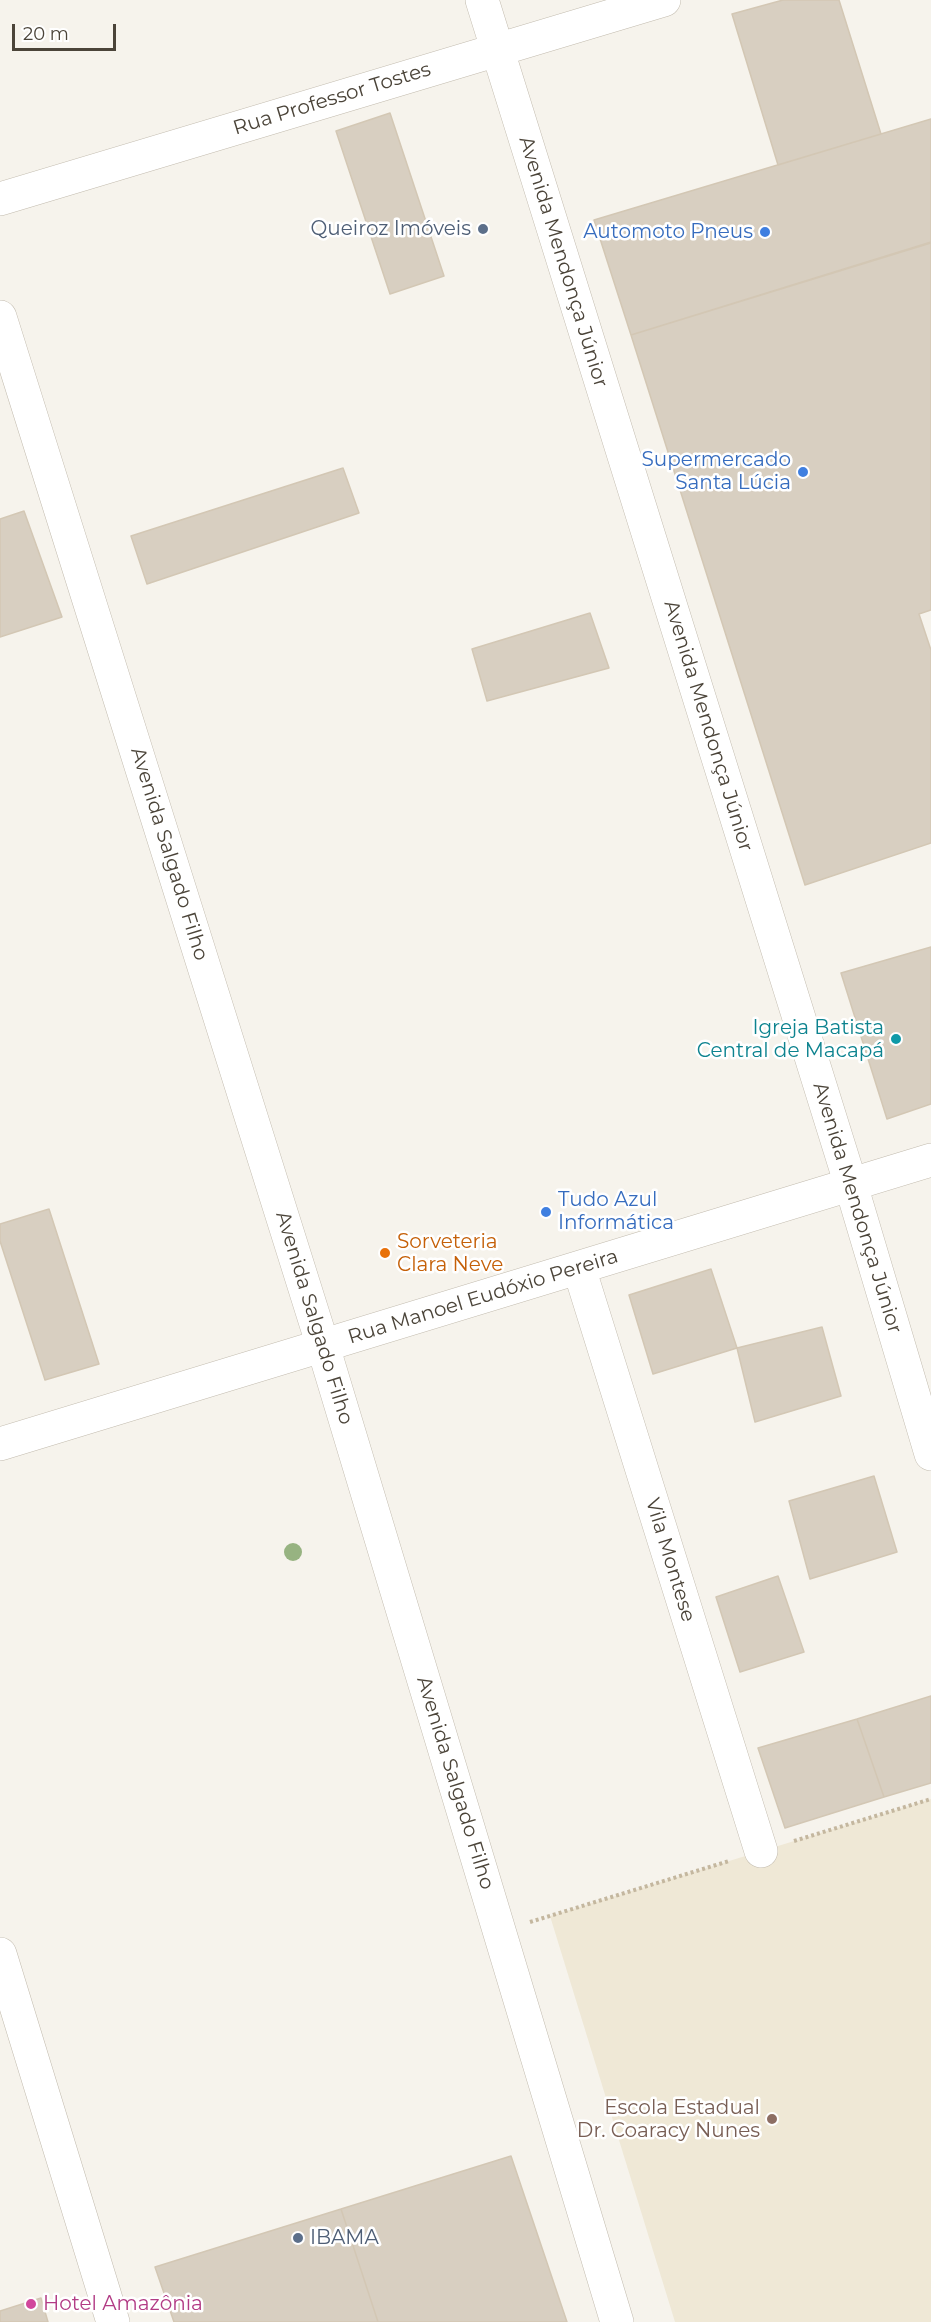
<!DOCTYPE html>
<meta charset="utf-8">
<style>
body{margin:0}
#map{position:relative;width:931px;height:2322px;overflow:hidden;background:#f6f3ec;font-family:Montserrat,sans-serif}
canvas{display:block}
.scale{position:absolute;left:12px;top:24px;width:104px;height:27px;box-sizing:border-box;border:3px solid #4b4439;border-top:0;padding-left:8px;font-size:18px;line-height:21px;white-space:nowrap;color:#4b4439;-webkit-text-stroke:4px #fff;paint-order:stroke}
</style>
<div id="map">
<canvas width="931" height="2322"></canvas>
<div class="scale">20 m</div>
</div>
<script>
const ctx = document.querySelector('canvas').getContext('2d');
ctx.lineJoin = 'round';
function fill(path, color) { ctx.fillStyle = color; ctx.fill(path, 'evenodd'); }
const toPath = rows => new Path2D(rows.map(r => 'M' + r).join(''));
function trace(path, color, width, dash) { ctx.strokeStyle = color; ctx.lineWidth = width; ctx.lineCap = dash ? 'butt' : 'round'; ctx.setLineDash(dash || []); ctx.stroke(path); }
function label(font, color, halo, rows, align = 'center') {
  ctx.font = font + ' Montserrat,sans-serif'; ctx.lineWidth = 5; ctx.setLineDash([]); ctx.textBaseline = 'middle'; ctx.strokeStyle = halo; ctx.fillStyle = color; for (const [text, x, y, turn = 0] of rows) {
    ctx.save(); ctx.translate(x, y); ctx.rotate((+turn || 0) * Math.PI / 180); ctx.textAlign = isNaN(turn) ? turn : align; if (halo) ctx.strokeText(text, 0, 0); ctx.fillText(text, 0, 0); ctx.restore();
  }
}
const education = toPath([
 [931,1799,931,2322,675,2322,550,1916]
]);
const building = toPath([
 [783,0,839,0,881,134,778,165,732,14,783,0],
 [390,113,444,276,390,294,336,131,390,113],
 [931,119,931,243,631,335,594,220,931,119],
 [931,242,931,610,919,614,931,650,931,843,805,885,631,335,931,242],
 [343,468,359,513,147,584,131,536,343,468],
 [24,511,62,617,0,637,0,519,24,511],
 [590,613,609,668,487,701,472,649,590,613],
 [931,947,931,1104,887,1119,841,973,931,947],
 [49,1209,99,1364,45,1380,0,1241,0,1224,49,1209],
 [711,1269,737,1348,653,1374,629,1295,711,1269],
 [822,1327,841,1396,755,1422,737,1348,822,1327],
 [874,1476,897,1552,810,1579,789,1501,874,1476],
 [778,1576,804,1652,740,1672,716,1597,778,1576],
 [931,1696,931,1783,884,1797,857,1719,931,1696],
 [857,1719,884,1797,785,1828,758,1748,857,1719],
 [511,2156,567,2322,378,2322,341,2209,511,2156],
 [341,2209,378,2322,174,2322,155,2267,341,2209],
 [41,2298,48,2322,0,2322,0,2311,41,2298]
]);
const path = toPath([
 [794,1841,931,1799],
 [530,1922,729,1861]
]);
const minor = toPath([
 [482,0,851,1185,931,1454],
 [0,199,664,0],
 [0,317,323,1346,617,2322],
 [579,1268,761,1851],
 [0,1444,931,1160],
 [0,1954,113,2322]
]);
const trees = [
 [293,1552]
];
const markers = [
 [483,229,6,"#5c6f8a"],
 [765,232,6,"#3f7fe0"],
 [803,472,6,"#3f7fe0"],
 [896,1039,6,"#0f9aa8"],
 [546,1212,6,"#3f7fe0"],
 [385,1253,6,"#e8710a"],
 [772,2119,6,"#8d6e63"],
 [298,2238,6,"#5c6f8a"],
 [31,2304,6,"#d1479c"]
];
const streetNames = [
 ["Rua Professor Tostes",332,99,-17],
 ["Avenida Mendonça Júnior",563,262,73],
 ["Avenida Mendonça Júnior",708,726,73],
 ["Avenida Salgado Filho",169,854,73],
 ["Avenida Mendonça Júnior",857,1208,73],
 ["Rua Manoel Eudóxio Pereira",483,1297,-17],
 ["Avenida Salgado Filho",314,1318,73],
 ["Vila Montese",670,1560,73],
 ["Avenida Salgado Filho",455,1783,73]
];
const serviceNames = [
 ["Queiroz Imóveis",471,229],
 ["IBAMA",310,2238,"left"]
];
const shopNames = [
 ["Automoto Pneus",753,232],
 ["Supermercado",791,460],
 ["Santa Lúcia",791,483],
 ["Tudo Azul",558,1200,"left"],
 ["Informática",558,1223,"left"]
];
const cultureNames = [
 ["Igreja Batista",884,1028],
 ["Central de Macapá",884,1051]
];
const foodNames = [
 ["Sorveteria",397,1242],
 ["Clara Neve",397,1265]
];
const educationNames = [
 ["Escola Estadual",760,2108],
 ["Dr. Coaracy Nunes",760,2131]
];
const hotelNames = [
 ["Hotel Amazônia",43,2304]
];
fill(education, '#efe8d6');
fill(building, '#d8cfc1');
trace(building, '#d3c7b4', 1.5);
trace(minor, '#c2bbae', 34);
trace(path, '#c4b79f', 4, [3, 3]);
trace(minor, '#fff', 33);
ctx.fillStyle = '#97b381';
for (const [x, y] of trees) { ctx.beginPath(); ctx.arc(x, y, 9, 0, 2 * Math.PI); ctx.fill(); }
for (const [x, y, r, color] of markers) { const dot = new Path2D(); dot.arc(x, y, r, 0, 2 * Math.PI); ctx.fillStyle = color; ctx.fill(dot); trace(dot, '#fff', 2); }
label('20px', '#4b4439', '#fff', streetNames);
label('20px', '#4e5e75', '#fff', serviceNames, 'right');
label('20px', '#366cbe', '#fff', shopNames, 'right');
label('20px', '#0d838f', '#fff', cultureNames, 'right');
label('20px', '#c56008', '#fff', foodNames, 'left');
label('20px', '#785e54', '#fff', educationNames, 'right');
label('20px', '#b23c85', '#fff', hotelNames, 'left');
</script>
